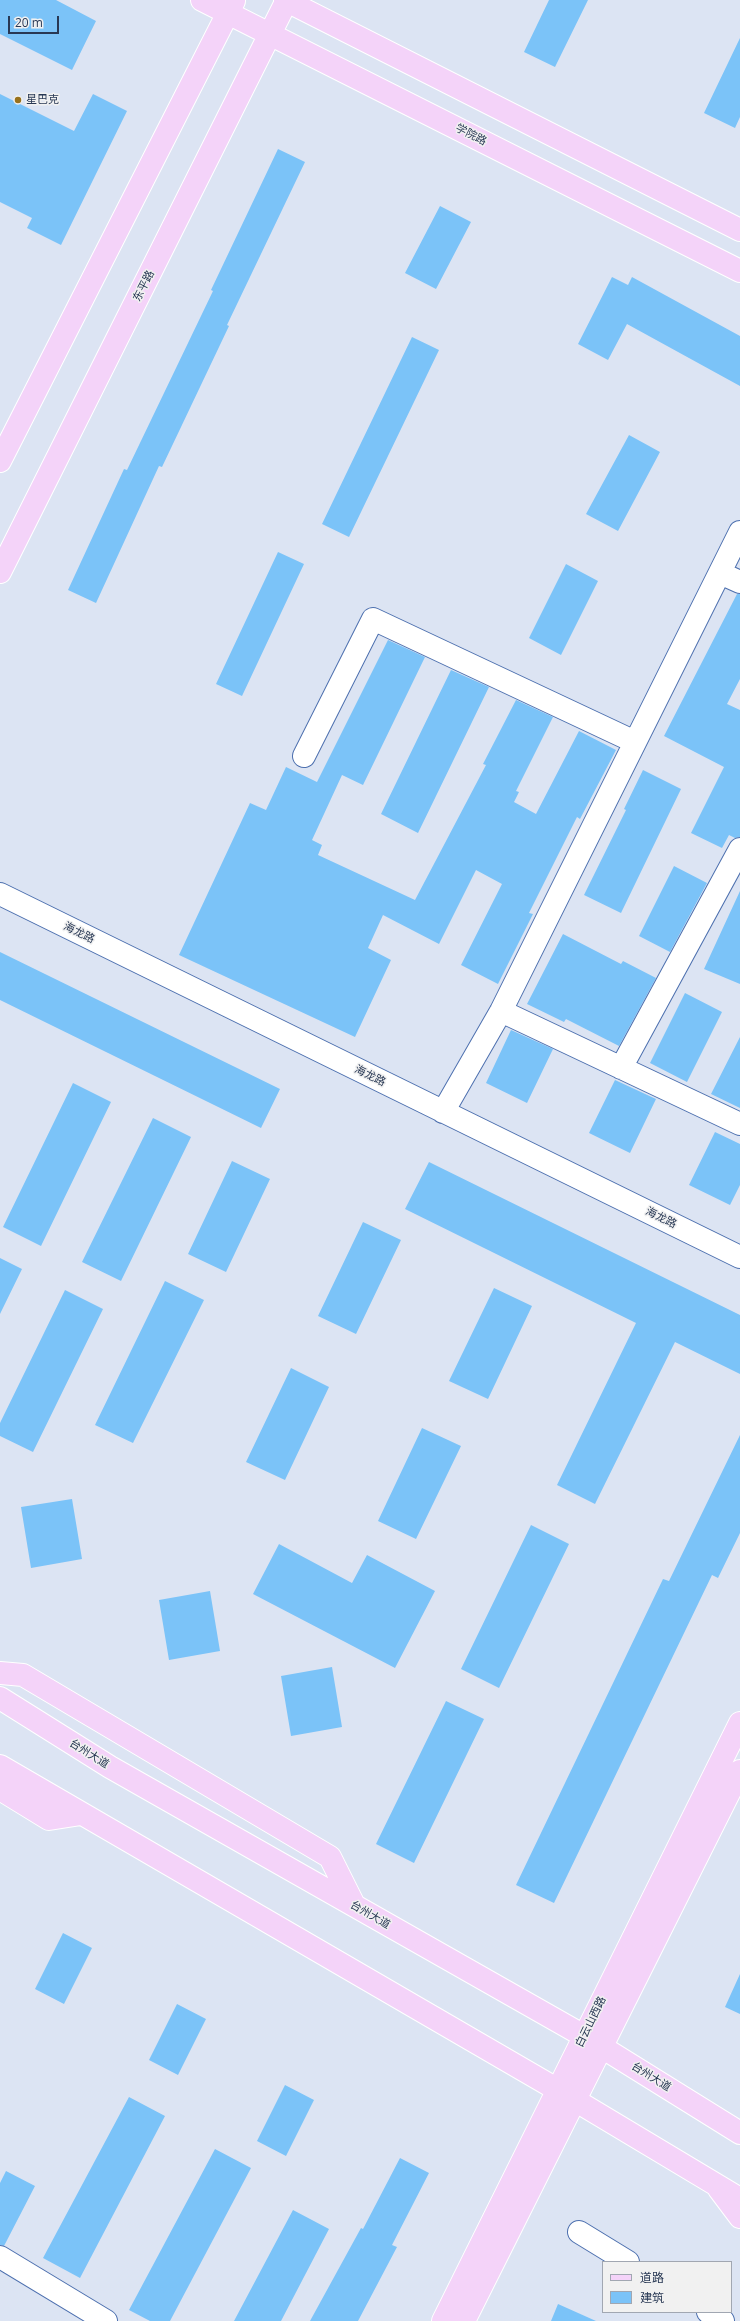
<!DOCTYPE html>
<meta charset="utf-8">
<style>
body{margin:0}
#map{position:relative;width:740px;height:2321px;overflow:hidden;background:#dce4f3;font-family:"Open Sans","Noto Sans SC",sans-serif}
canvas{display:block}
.legend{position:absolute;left:602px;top:2261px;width:130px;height:52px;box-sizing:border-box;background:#f1f1f1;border:1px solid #a1a7b2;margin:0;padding:5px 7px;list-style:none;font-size:12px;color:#283854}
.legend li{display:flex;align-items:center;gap:8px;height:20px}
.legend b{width:20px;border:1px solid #a1a7b2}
.scale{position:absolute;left:8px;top:16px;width:51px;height:18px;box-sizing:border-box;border:2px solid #283854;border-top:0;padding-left:5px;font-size:12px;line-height:14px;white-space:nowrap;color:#283854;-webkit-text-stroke:3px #f1f1f1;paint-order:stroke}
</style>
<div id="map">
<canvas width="740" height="2321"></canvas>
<ul class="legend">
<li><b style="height:5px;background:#f4d3f9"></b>道路</li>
<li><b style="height:11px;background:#7bc3f8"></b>建筑</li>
</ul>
<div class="scale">20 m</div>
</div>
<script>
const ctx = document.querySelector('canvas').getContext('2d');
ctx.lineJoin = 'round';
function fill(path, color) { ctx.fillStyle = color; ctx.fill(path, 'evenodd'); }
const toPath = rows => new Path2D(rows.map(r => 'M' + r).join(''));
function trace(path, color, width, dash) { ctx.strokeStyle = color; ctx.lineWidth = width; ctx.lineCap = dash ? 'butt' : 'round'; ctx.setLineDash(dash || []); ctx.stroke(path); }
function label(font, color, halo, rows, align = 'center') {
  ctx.font = font + ' "Open Sans","Noto Sans SC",sans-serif'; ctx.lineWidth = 3; ctx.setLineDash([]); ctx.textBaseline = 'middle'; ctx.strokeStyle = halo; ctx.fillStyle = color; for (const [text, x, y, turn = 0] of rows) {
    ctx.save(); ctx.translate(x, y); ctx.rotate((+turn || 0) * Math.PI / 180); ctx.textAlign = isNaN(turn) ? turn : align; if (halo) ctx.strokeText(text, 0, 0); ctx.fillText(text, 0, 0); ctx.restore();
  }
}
const building = toPath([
 [0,0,56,0,96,21,72,70,0,34],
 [549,0,588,0,555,67,524,52],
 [740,38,740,117,735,128,704,113],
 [0,94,74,131,93,94,127,111,61,245,27,228,32,218,0,202],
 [278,149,305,162,227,325,229,326,162,467,159,466,96,603,68,590,124,469,127,470,213,291,211,290],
 [440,206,471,222,436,289,405,273],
 [612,277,628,285,632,277,740,336,740,386,627,324,608,360,578,344],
 [412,337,439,350,349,537,322,524],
 [629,435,660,452,618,531,586,514],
 [278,552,304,564,242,696,216,684],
 [566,564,598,581,561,655,529,638],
 [737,594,740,594,740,679,727,704,740,710,740,837,735,838,729,835,722,848,691,833,724,767,664,736],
 [388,640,425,657,363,785,342,775,312,840,322,845,318,855,415,900,486,765,483,764,516,700,553,717,516,791,519,792,514,802,536,814,579,731,616,750,580,819,577,817,529,913,533,914,498,984,461,965,502,884,476,870,439,944,383,915,368,948,391,960,355,1037,179,955,250,803,266,810,286,767,317,782],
 [451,670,489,687,418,833,381,814],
 [643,770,681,789,621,913,584,895,626,810,624,809],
 [674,866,707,883,670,952,639,936],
 [740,891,740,984,704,969],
 [563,934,621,964,623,961,656,978,619,1046,566,1019,564,1022,527,1004],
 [0,952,280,1089,261,1128,0,1000],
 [685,993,722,1012,687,1082,650,1063],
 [511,1030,553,1049,527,1103,486,1083],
 [740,1037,740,1108,711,1094],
 [615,1080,656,1099,630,1153,589,1133],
 [73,1083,111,1102,41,1246,3,1227],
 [153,1118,191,1137,121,1281,82,1262],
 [715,1132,740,1144,740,1185,730,1205,689,1185],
 [232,1161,270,1179,226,1272,188,1254],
 [429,1162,740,1315,740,1374,675,1342,595,1504,557,1485,636,1323,405,1209],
 [363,1222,401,1240,356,1334,318,1316],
 [0,1258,22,1269,0,1314],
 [165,1281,204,1300,133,1443,95,1425],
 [494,1288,532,1306,488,1399,449,1381],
 [65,1290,103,1309,33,1452,0,1436,0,1423],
 [291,1368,329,1387,285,1480,246,1462],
 [422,1428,461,1446,416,1539,378,1521],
 [740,1435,740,1533,718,1578,712,1575,554,1903,516,1885,663,1579,669,1581],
 [72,1499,82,1559,31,1568,21,1507],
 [531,1525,569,1544,499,1688,461,1669],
 [279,1544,352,1583,367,1555,435,1591,395,1668,253,1594],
 [210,1591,220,1651,169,1660,159,1600],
 [332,1667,342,1727,291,1736,281,1676],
 [446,1701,484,1719,414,1863,376,1844],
 [63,1933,92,1948,64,2004,35,1989],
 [740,1974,740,2014,725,2007],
 [177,2004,206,2019,178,2075,149,2060],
 [285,2085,314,2100,286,2156,257,2141],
 [129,2097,165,2116,80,2278,43,2258],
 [215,2149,251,2168,170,2321,150,2321,129,2310],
 [400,2158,429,2173,392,2245,397,2247,358,2321,310,2321,361,2228,363,2229],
 [6,2171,35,2186,4,2246,0,2245,0,2183],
 [293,2210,329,2229,281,2321,234,2321],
 [558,2304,596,2321,551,2321]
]);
const minor = toPath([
 [720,573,740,582],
 [304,756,373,619,635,742],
 [0,894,740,1257],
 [501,1011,740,1124],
 [621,1068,740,849],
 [443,1112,501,1011,740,532],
 [579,2232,628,2262],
 [0,2257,106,2321],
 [708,2312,723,2321]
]);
const major = toPath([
 [202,0,740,271],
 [285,0,740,230],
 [0,461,234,1],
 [0,572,287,0],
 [0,1673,23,1675,330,1857,354,1905],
 [0,1698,110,1767,584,2036,740,2133],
 [0,1766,558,2090,740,2199],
 [0,1789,49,1819,81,1814],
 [719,2189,740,2217],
 [443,2321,740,1723],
 [464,2321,740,1771]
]);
const markers = [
 [18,100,4,"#98711c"]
];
const poiNames = [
 ["星巴克",26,100]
];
const streetNames = [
 ["学院路",471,135,27],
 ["东平路",144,286,-63],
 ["海龙路",79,933,26],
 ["海龙路",370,1076,26],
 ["海龙路",661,1218,26],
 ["台州大道",89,1754,32],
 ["台州大道",370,1915,30],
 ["白云山西路",591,2022,-64],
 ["台州大道",651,2077,32]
];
fill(building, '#7bc3f8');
trace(minor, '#4d70af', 24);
trace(major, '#fff', 24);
trace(minor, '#fff', 22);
trace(major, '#f4d3f9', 22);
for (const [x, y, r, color] of markers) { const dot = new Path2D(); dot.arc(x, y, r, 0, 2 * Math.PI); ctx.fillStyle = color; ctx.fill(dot); trace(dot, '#f1f1f1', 1.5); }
label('11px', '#283854', '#f1f1f1', poiNames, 'left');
label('11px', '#283854', '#f1f1f1', streetNames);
</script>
